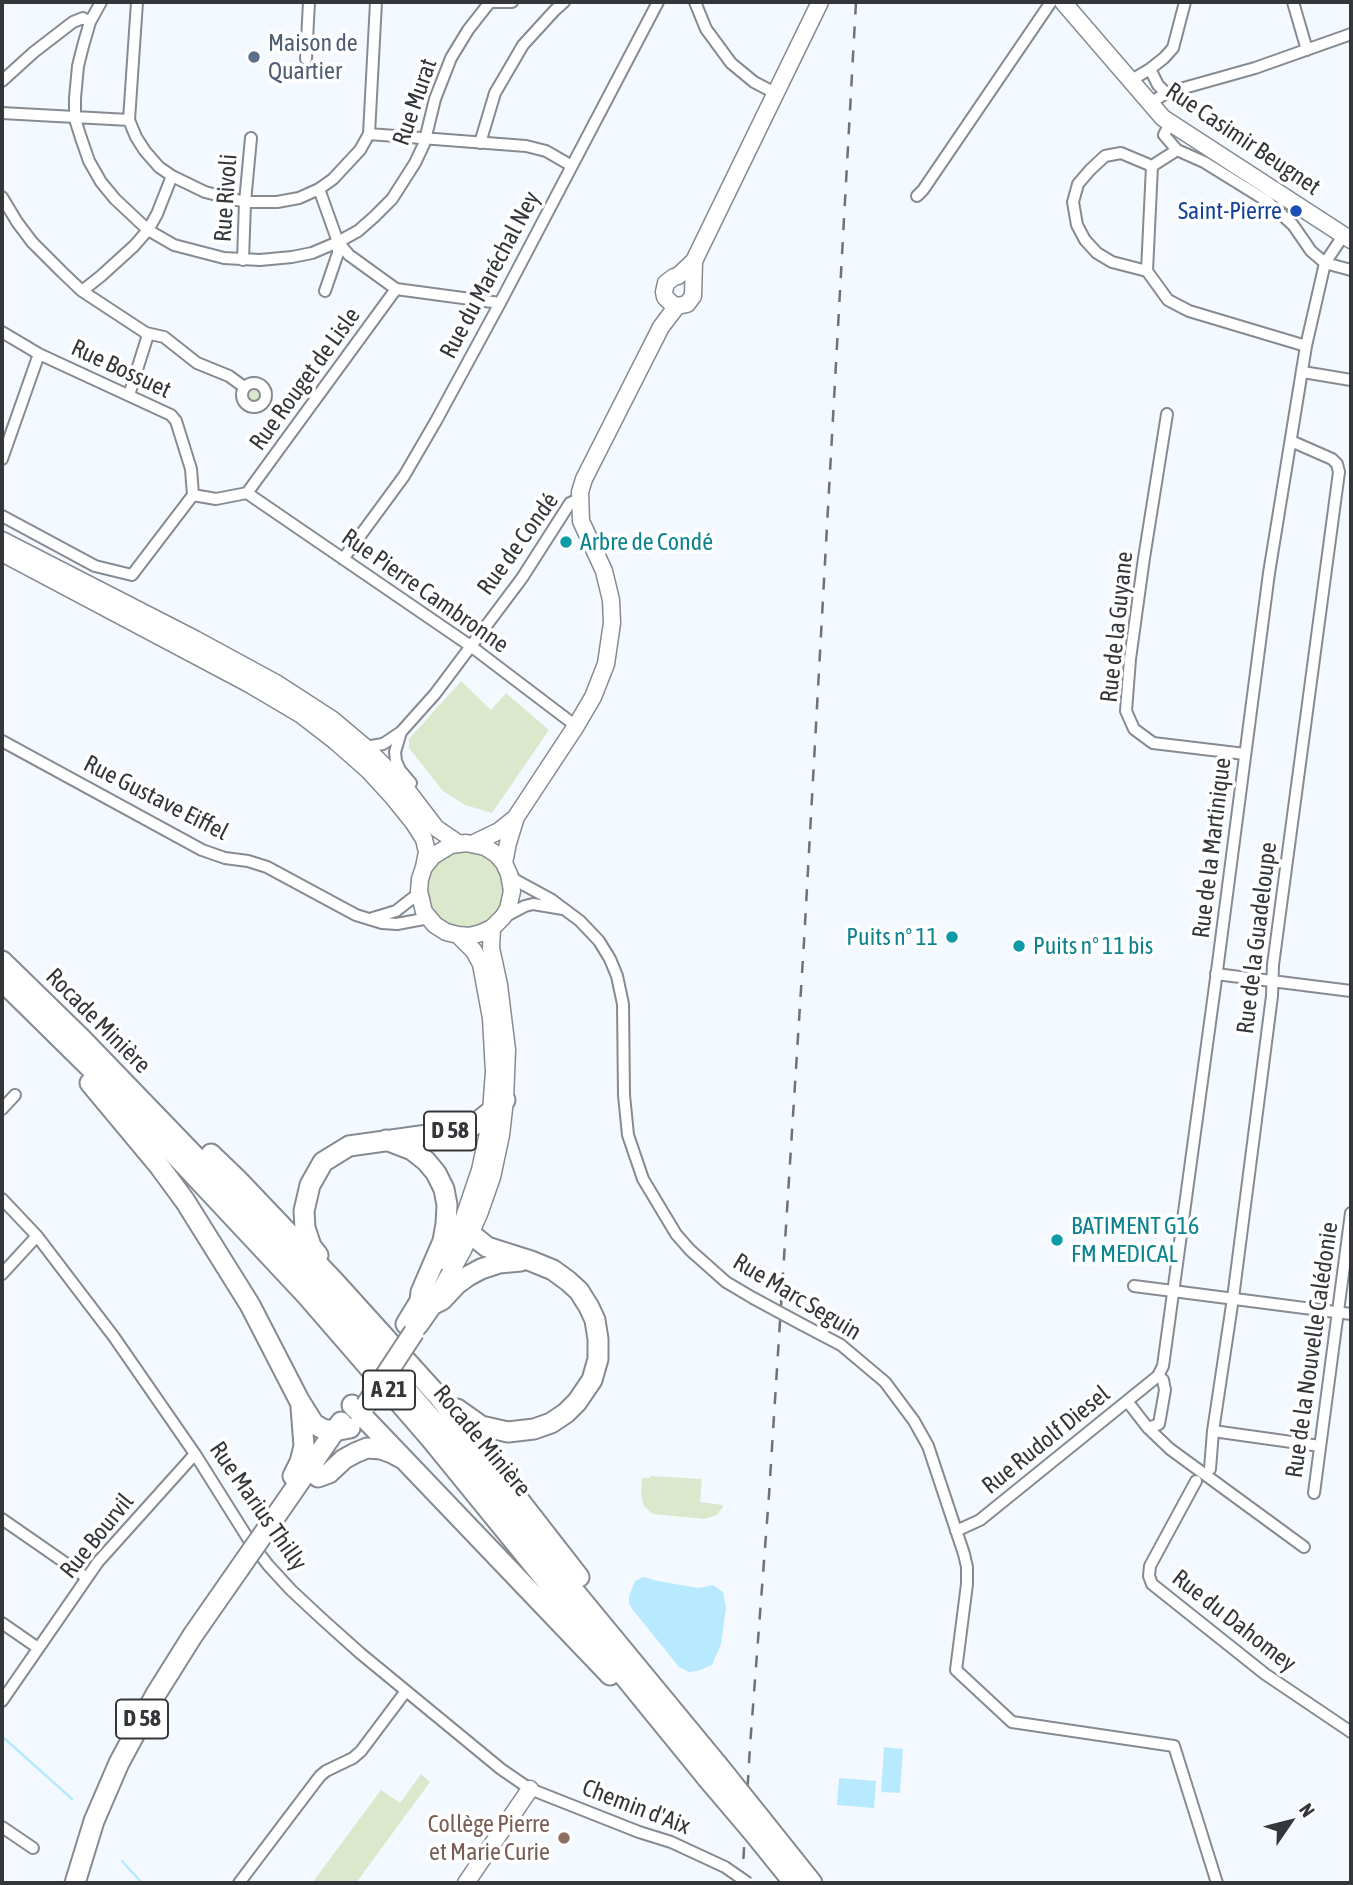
<!DOCTYPE html>
<meta charset="utf-8">
<style>
body{margin:0}
#map{position:relative;width:1353px;height:1885px;overflow:hidden;background:#f4f9ff;font-family:"Asap Condensed",sans-serif}
canvas{display:block}
.frame{position:absolute;inset:0;border:4px solid #343639;pointer-events:none}
.north{position:absolute;left:1255px;top:1787px;width:70px;height:70px;-webkit-text-stroke:5px #fff;paint-order:stroke;rotate:55deg;font-size:19px;font-weight:700;line-height:28px;text-align:center;color:#343639}
.north::after{content:'';display:block;margin:auto;width:24px;height:32px;background:#343639;clip-path:polygon(50% 0,100% 100%,50% 72%,0 100%)}
</style>
<div id="map">
<canvas width="1353" height="1885"></canvas>
<div class="frame"></div>
<div class="north">N</div>
</div>
<script>
const ctx = document.querySelector('canvas').getContext('2d');
ctx.lineJoin = 'round';
function fill(path, color) { ctx.fillStyle = color; ctx.fill(path, 'evenodd'); }
const toPath = rows => new Path2D(rows.map(r => 'M' + r).join(''));
function trace(path, color, width, dash) { ctx.strokeStyle = color; ctx.lineWidth = width; ctx.lineCap = dash ? 'butt' : 'round'; ctx.setLineDash(dash || []); ctx.stroke(path); }
function label(font, color, halo, rows, align = 'center') {
  ctx.font = font + ' "Asap Condensed",sans-serif'; ctx.lineWidth = 7; ctx.setLineDash([]); ctx.textBaseline = 'middle'; ctx.strokeStyle = halo; ctx.fillStyle = color; for (const [text, x, y, turn = 0] of rows) {
    ctx.save(); ctx.translate(x, y); ctx.rotate((+turn || 0) * Math.PI / 180); ctx.textAlign = isNaN(turn) ? turn : align; if (halo) ctx.strokeText(text, 0, 0); ctx.fillText(text, 0, 0); ctx.restore();
  }
}
const green = toPath([
 '246 395a8 8 0 1 1 16 0a8 8 0 1 1-16 0Z',
 [461,681,491,710,506,693,549,730,492,813,465,805,443,791,409,748,409,739],
 '425 890a40 40 0 1 1 80 0a40 40 0 1 1-80 0Z',
 [650,1476,702,1479,700,1502,723,1505,723,1507,717,1515,704,1519,653,1514,644,1506,641,1495,642,1478,650,1478],
 [421,1774,430,1782,356,1883,312,1883,381,1790,400,1803]
]);
const water = toPath([
 [643,1577,658,1581,698,1588,713,1585,723,1592,726,1608,721,1644,712,1665,697,1671,689,1672,679,1667,633,1610,629,1603,629,1596,635,1581],
 [884,1747,903,1749,900,1793,881,1792],
 [839,1778,876,1781,874,1808,837,1805]
]);
const stream = toPath([
 [4,1738,72,1799],
 [122,1861,142,1883]
]);
const street = toPath([
 [101,2,90,22,83,46,78,66,75,98,75,119,81,138,89,161,101,182,115,199,148,230,174,245,224,258,260,260,292,257,312,253,338,242,358,231,374,217,392,199,415,163,424,144,435,99,451,58,468,30,490,2],
 [137,2,129,120,136,137,145,151,159,167,172,176,205,192,245,202,277,202,299,198,319,189,333,179,360,150,369,134,376,2],
 [493,2,512,2],
 [695,2,706,29,731,63,754,82,775,93],
 [1293,2,1307,50],
 [306,59,309,2],
 [1150,69,1158,85,1166,93],
 [2,81,34,52,73,22,83,18,90,22],
 [1130,81,1150,69,1164,58,1173,48,1185,2],
 [1149,104,1166,93,1255,68,1351,34],
 [2,113,129,120],
 [1170,123,1164,135,1177,150],
 [369,134,526,146,546,151,572,166],
 [480,143,495,93,523,45,555,10,564,2],
 [1152,166,1121,153,1105,156,1090,170,1078,184,1073,202,1077,225,1085,240,1097,253,1112,262,1147,271,1168,300,1189,311,1306,346],
 [319,189,338,242,349,255,396,289,500,303],
 [917,196,923,190,1051,2],
 [2,197,17,222,32,242,62,272,82,291,146,333,147,338,129,395],
 [243,260,245,202,251,138],
 [1147,271,1152,166,1177,150,1204,162,1267,201,1293,225,1311,251,1325,263,1351,270],
 [82,291,101,276,134,246,148,230,157,214,172,176],
 [325,291,338,253,338,242],
 [2,332,39,354,171,415,176,421,191,469,193,495,132,575,95,566,2,516],
 [146,333,164,337,197,363,229,376,244,387],
 [1303,372,1351,380],
 '242 395a12 12 0 1 1 24 0a12 12 0 1 1-24 0Z',
 [1167,414,1144,558,1130,659,1126,711,1134,729,1153,743,1245,754],
 [2,459,39,354],
 [247,493,472,647,576,726],
 [247,493,396,289],
 [193,495,216,499,247,493],
 [343,559,404,476,436,421,500,303,658,2],
 [401,732,395,752,396,761,400,770,411,783],
 [2,741,202,850,225,858,248,861,267,867,356,915,382,923,397,924,429,918],
 [365,747,383,744,401,732,435,694,522,578,570,503,579,499],
 [509,874,517,881,552,900,580,921,599,941,610,959,617,976,623,1004,624,1095,628,1135,643,1179,676,1234,690,1250,726,1282,753,1298],
 [506,916,525,906,533,904,563,909],
 [373,918,396,911,419,893],
 [1216,974,1351,991],
 [2,1109,15,1095],
 [2,1199,37,1236,114,1337,195,1454,249,1540,268,1565,291,1590,321,1618,360,1653,501,1769,530,1789,639,1832,671,1842,725,1867],
 [2,1274,37,1236],
 [1134,1286,1351,1314],
 [803,1325,841,1345,885,1382,914,1421,928,1446,964,1554,967,1567,967,1584,956,1670,1012,1722,1174,1746,1217,1883],
 [1127,1401,1148,1428,1170,1449,1304,1547],
 [1148,1428,1159,1424,1165,1390,1163,1380,1158,1376,1163,1366,1215,986,1269,573,1306,346,1325,263,1343,236],
 [1213,1431,1320,1446],
 [1210,1469,1213,1431,1233,1298,1272,996,1273,965,1339,472,1337,464,1332,459,1291,441],
 [1196,1481,1150,1566,1149,1576,1152,1584,1265,1674,1351,1732],
 [1314,1493,1351,1213],
 [2,1519,87,1578],
 [956,1531,980,1520,1158,1376],
 [2,1623,38,1648],
 [2,1701,98,1562,195,1454],
 [2,1827,33,1848],
 [239,1883,320,1776,326,1771,353,1758,361,1751,406,1691]
]);
const secondary = toPath([
 [1063,2,1163,118,1351,240],
 [694,261,678,276,674,277,666,283,664,292,665,297,672,304,677,306,687,304,693,296,694,261,820,2],
 [2,540,195,639,276,683,333,720,365,747,404,786,436,828,458,843],
 [2,553,251,685,300,714,335,741,369,771,392,796,413,822,424,839,427,852,424,867,420,879,419,891,424,912,435,925,446,932,458,935,470,936,481,933,492,928,503,917,508,909,512,891,509,874,504,863,496,854,485,847,466,843,451,845,433,856,424,867],
 [474,843,499,831,514,819],
 [504,863,508,843,516,817,576,726,593,697,606,664,612,623,611,600,604,571,581,521,580,492,584,479,661,327,677,306],
 [443,1261,461,1226,480,1170,490,1124,494,1072,491,1018,481,964,474,951,458,935],
 [435,1300,463,1250,479,1214,492,1177,501,1135,505,1100,507,1050,499,985,491,948,492,928],
 [466,1883,530,1789]
]);
const highway = toPath([
 [2,961,82,1039,273,1237,444,1433,717,1764],
 [2,981,133,1110,307,1296,430,1438,707,1778],
 [90,1083,160,1167,185,1201,250,1305,299,1400,314,1424,323,1429,334,1431,350,1428],
 [386,1140,412,1150,426,1161,436,1173,444,1189,447,1205,446,1224,443,1241,421,1292,420,1301,406,1324],
 [211,1154,237,1179,335,1282,439,1397,579,1577],
 [318,1255,311,1246,305,1228,304,1211,310,1185,323,1162,349,1146,463,1130,474,1125,505,1100],
 [418,1325,432,1305,442,1300,457,1284,468,1276,481,1269,499,1263,521,1261],
 [352,1405,610,1675],
 [457,1409,481,1426,508,1432,534,1429,551,1423,566,1413,577,1402,592,1380,598,1359,598,1339,595,1320,589,1307,579,1291,568,1281,553,1270,531,1261,487,1247,461,1226],
 [293,1476,300,1462,304,1446,301,1407],
 [318,1477,329,1473,344,1459,355,1453,367,1448,381,1449,392,1453,401,1458],
 [262,1536,341,1422],
 [761,1819,812,1883],
 [752,1831,794,1883],
 [75,1883,94,1821,119,1763,156,1694,193,1635,239,1569]
]);
const rail = toPath([
 [742,1883,750,1746,769,1495,804,942,856,2]
]);
const streetBridge = toPath([
 [753,1298,803,1325],
 [725,1867,748,1883]
]);
const highwayBridge = toPath([
 [366,1405,414,1332],
 [239,1569,262,1536],
 [717,1764,761,1819],
 [707,1778,752,1831]
]);
const markers = [
 [254,57,7,"#5c6f8a"],
 [1296,211,7,"#1a4fb4"],
 [566,542,7,"#0f9aa8"],
 [952,937,7,"#0f9aa8"],
 [1019,946,7,"#0f9aa8"],
 [1057,1240,7,"#0f9aa8"],
 [564,1838,7,"#8d6e63"]
];
const shields = [
 [450,1131,52],
 [389,1390,52],
 [142,1719,52]
];
const shieldNames = [
 ["D 58",450,1131],
 ["A 21",389,1390],
 ["D 58",142,1719]
];
const serviceNames = [
 ["Maison de",268,43],
 ["Quartier",268,71]
];
const streetNames = [
 ["Rue Murat",415,102,-71],
 ["Rue Casimir Beugnet",1243,139,34],
 ["Rue Rivoli",226,198,-86],
 ["Rue du Maréchal Ney",490,275,-62],
 ["Rue Bossuet",121,369,25],
 ["Rue Rouget de Lisle",305,379,-54],
 ["Rue de Condé",518,544,-54],
 ["Rue Pierre Cambronne",425,591,35],
 ["Rue de la Guyane",1117,627,-84],
 ["Rue Gustave Eiffel",156,798,27],
 ["Rue de la Martinique",1212,848,-83],
 ["Rue de la Guadeloupe",1257,938,-83],
 ["Rocade Minière",98,1021,45],
 ["Rue Marc Seguin",797,1297,31],
 ["Rue de la Nouvelle Calédonie",1312,1350,-82],
 ["Rue Rudolf Diesel",1046,1440,-39],
 ["Rocade Minière",482,1441,50],
 ["Rue Marius Thilly",258,1506,55],
 ["Rue Bourvil",97,1536,-51],
 ["Rue du Dahomey",1234,1621,38],
 ["Chemin d'Aix",636,1807,21]
];
const transitNames = [
 ["Saint-Pierre",1282,211]
];
const cultureNames = [
 ["Arbre de Condé",580,542],
 ["Puits n° 11",938,937,"right"],
 ["Puits n° 11 bis",1033,946],
 ["BATIMENT G16",1071,1226],
 ["FM MEDICAL",1071,1254]
];
const educationNames = [
 ["Collège Pierre",550,1824],
 ["et Marie Curie",550,1852]
];
fill(green, '#dbe8cc');
fill(water, '#b7e9ff');
trace(stream, '#b7e9ff', 2.5);
trace(street, '#868b92', 14);
trace(secondary, '#868b92', 19);
trace(highway, '#868b92', 23);
trace(street, '#fff', 10);
trace(secondary, '#fff', 16);
trace(highway, '#fff', 19);
trace(rail, '#6e7175', 2.5, [12, 12]);
trace(streetBridge, '#868b92', 14, []);
trace(highwayBridge, '#868b92', 23, []);
trace(streetBridge, '#fff', 10);
trace(highwayBridge, '#fff', 19);
for (const [x, y, r, color] of markers) { const dot = new Path2D(); dot.arc(x, y, r, 0, 2 * Math.PI); ctx.fillStyle = color; ctx.fill(dot); trace(dot, '#fff', 2.5); }
for (const [x, y, w] of shields) { const box = new Path2D(); box.roundRect(x - w / 2, y - 19.5, w, 39, 5); ctx.fillStyle = '#fff'; ctx.fill(box); trace(box, '#343639', 2); }
label('bold 23px', '#343639', null, shieldNames);
label('24px', '#4e5e75', '#fff', serviceNames, 'left');
label('24px', '#343639', '#fff', streetNames);
label('24px', '#164399', '#fff', transitNames, 'right');
label('24px', '#0d838f', '#fff', cultureNames, 'left');
label('24px', '#785e54', '#fff', educationNames, 'right');
</script>
